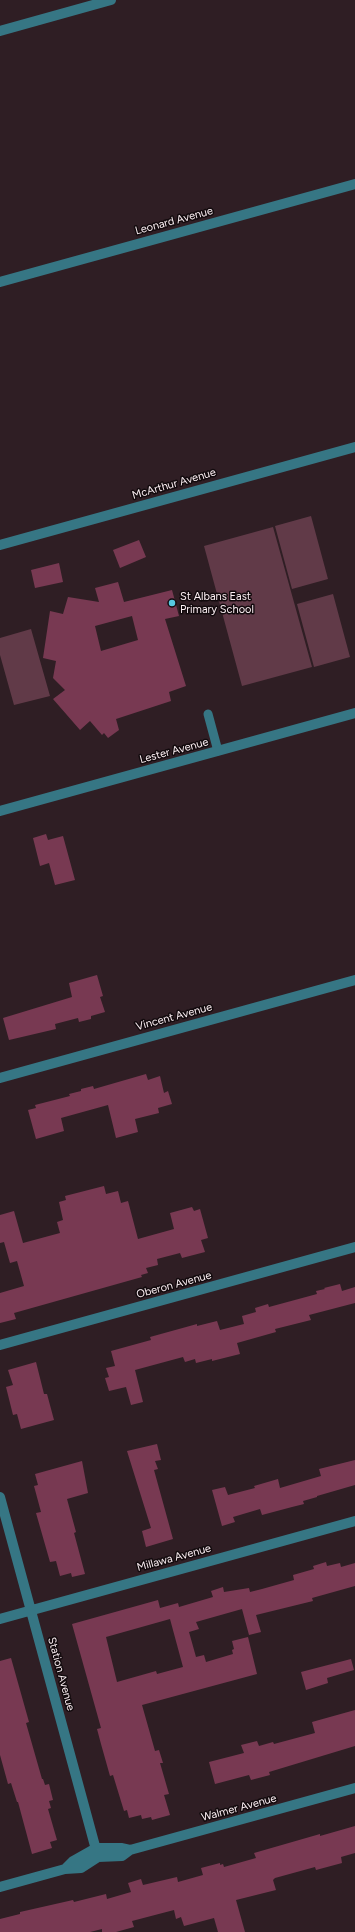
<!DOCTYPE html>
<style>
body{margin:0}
canvas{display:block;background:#2f1e24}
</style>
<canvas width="355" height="1932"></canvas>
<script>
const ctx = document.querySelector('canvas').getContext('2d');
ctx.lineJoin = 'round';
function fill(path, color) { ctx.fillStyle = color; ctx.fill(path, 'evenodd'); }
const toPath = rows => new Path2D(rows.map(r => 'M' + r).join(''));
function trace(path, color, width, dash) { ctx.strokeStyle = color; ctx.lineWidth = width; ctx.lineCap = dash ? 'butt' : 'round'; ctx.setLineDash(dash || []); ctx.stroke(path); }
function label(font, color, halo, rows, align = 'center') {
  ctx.font = font + ' Figtree,sans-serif'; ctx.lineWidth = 3; ctx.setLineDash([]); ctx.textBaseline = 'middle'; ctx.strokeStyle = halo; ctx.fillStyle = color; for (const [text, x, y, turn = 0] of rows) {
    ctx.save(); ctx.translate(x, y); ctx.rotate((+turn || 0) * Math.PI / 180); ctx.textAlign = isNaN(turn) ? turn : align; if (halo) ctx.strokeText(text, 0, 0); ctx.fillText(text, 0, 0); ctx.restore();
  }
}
const green = toPath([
 [311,516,328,579,292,589,275,526],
 [273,527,312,667,242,686,204,546],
 [333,594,350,657,314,667,297,604],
 [31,629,50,696,14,705,0,655,0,638]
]);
const building = toPath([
 [139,540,146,557,120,568,113,550],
 [59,563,63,582,35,588,31,570],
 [118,582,124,602,172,590,179,616,165,619,186,686,169,692,171,701,116,719,119,730,108,738,104,733,102,735,90,721,80,730,53,699,65,690,53,678,56,661,43,658,50,611,63,614,68,597,99,602,95,588],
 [132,616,138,640,101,651,95,626],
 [46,834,48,840,63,836,75,880,55,885,49,863,40,866,33,838],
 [97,975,103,996,100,997,105,1012,91,1016,91,1019,79,1022,78,1018,55,1024,56,1029,9,1040,3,1018,72,997,69,983],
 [146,1074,148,1080,160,1076,164,1093,168,1091,172,1104,158,1108,159,1113,135,1119,138,1132,116,1138,108,1105,61,1118,64,1131,36,1139,28,1110,36,1108,35,1105,70,1096,69,1094,81,1091,81,1089,93,1086,94,1089],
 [104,1186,106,1194,118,1191,121,1203,128,1201,138,1239,174,1229,170,1213,192,1207,194,1211,200,1209,208,1238,201,1240,205,1252,182,1258,180,1253,157,1259,158,1265,146,1268,148,1273,141,1275,142,1277,14,1313,16,1319,0,1323,0,1293,24,1286,17,1261,10,1263,4,1242,0,1243,0,1215,14,1211,23,1243,60,1233,57,1222,63,1220,59,1202,66,1200,65,1196],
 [340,1284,342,1291,355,1287,355,1303,309,1315,311,1320,275,1329,276,1332,237,1343,240,1354,212,1361,212,1359,196,1363,195,1359,185,1362,183,1357,135,1370,143,1402,131,1405,126,1387,109,1391,105,1378,109,1377,106,1368,115,1366,111,1351,151,1340,150,1337,197,1324,197,1326,217,1321,220,1330,244,1324,242,1316,256,1312,255,1308,268,1304,269,1307,317,1294,316,1291,325,1289,324,1288],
 [36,1362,44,1394,47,1394,54,1420,21,1429,17,1414,13,1415,6,1387,13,1385,8,1370],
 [157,1444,161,1460,155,1461,158,1469,154,1470,173,1539,146,1547,142,1531,151,1528,127,1451],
 [355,1460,355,1485,317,1496,317,1497,303,1501,304,1504,292,1507,262,1515,260,1509,233,1517,235,1522,222,1526,212,1490,225,1487,228,1495,255,1488,254,1486,278,1479,280,1488,321,1476,319,1469],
 [82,1461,88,1493,67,1499,76,1532,74,1533,85,1574,72,1577,71,1573,60,1576,56,1561,50,1562,36,1513,41,1512,34,1486,38,1485,35,1474],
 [326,1562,327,1566,340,1563,341,1567,355,1563,355,1586,312,1598,313,1601,256,1615,261,1632,249,1635,242,1609,196,1622,199,1629,189,1632,196,1657,204,1655,206,1662,233,1654,232,1650,234,1649,232,1641,248,1637,257,1674,142,1705,155,1751,159,1750,163,1763,160,1763,169,1794,164,1795,170,1815,152,1820,151,1817,142,1819,141,1815,129,1818,127,1810,124,1811,113,1775,110,1776,101,1744,97,1729,101,1728,72,1624,158,1600,160,1608,178,1603,179,1607,213,1597,211,1591,223,1587,224,1592,249,1588,250,1592,262,1589,294,1580,293,1575,314,1569,313,1566],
 [170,1619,183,1667,157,1674,156,1671,117,1682,106,1637],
 [11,1658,29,1722,26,1723,42,1779,43,1779,45,1785,49,1784,53,1800,49,1801,51,1808,48,1809,57,1840,50,1842,52,1848,32,1854,18,1802,17,1802,11,1783,8,1784,0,1755,0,1661],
 [351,1659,354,1670,327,1678,328,1683,306,1690,301,1672],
 [355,1710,355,1746,269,1772,270,1775,251,1780,249,1775,215,1784,209,1762,244,1753,241,1745,257,1741,259,1746,273,1742,274,1744,315,1733,312,1722],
 [355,1826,355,1853,341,1857,342,1863,316,1870,315,1867,275,1878,273,1880,276,1890,236,1900,245,1932,218,1932,214,1918,184,1926,181,1917,176,1919,174,1910,132,1921,134,1927,116,1932,102,1932,102,1929,90,1932,0,1932,0,1919,20,1914,20,1912,73,1900,74,1902,106,1894,107,1899,131,1892,128,1883,141,1879,143,1885,177,1877,178,1882,203,1875,201,1868,220,1863,220,1865,223,1864,224,1867,256,1858,254,1853,320,1834,320,1836]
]);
const lane = toPath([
 [208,714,218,751]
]);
const street = toPath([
 [0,31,111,0],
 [0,282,355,184],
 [0,545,355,447],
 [0,811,355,713],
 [0,1078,355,980],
 [0,1345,355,1247],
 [0,1497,98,1857],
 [0,1619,355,1521],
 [65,1869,73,1861,96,1848,121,1848,130,1850],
 [0,1887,65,1869,81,1868,98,1857,122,1856,130,1850,355,1788]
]);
const markers = [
 [172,603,4,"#56c9e1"]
];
const streetNames = [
 ["Leonard Avenue",174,221,-15],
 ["McArthur Avenue",174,484,-16],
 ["Lester Avenue",174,751,-15],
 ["Vincent Avenue",174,1017,-15],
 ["Oberon Avenue",174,1285,-15],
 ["Millawa Avenue",174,1558,-15],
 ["Station Avenue",61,1674,75],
 ["Walmer Avenue",239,1808,-15]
];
const poiNames = [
 ["St Albans East",180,597],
 ["Primary School",180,610]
];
fill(green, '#613a48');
fill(building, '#783952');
trace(lane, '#367684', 9);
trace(street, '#367684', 10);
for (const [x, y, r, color] of markers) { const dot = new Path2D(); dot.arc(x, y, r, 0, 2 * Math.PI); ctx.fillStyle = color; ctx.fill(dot); trace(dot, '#120a0d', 1.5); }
label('11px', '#fceff3', '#120a0d', streetNames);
label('11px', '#fceff3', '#120a0d', poiNames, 'left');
</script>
